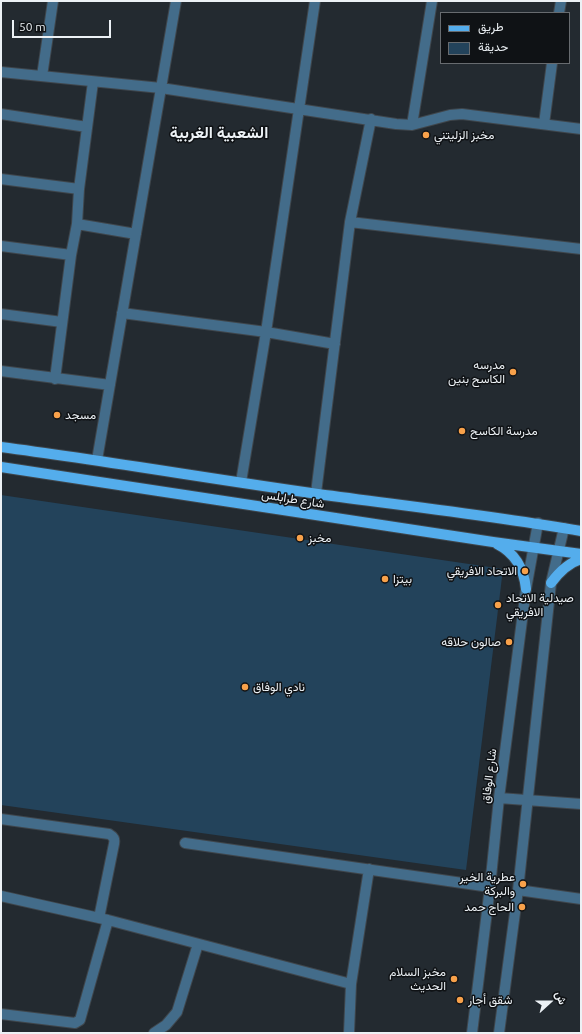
<!DOCTYPE html>
<html>
<head>
<meta charset="utf-8">
<style>
  body { margin:0 }
  #map { position:relative; width:582px; height:1034px; overflow:hidden; background:#232a30; font-family:Ubuntu,Vazirmatn,sans-serif }
  canvas { display:block }
  .frame { position:absolute; inset:0; border:2px solid #ecf1f5; pointer-events:none }
  .legend { position:absolute; left:440px; top:12px; width:130px; height:52px; box-sizing:border-box; background:#0f1215; border:1px solid #676b6f; margin:0; padding:5px 7px; list-style:none; font-size:12px; color:#ecf1f5 }
  .legend li { display:flex; align-items:center; gap:8px; height:20px }
  .legend b { width:20px; border:1px solid #676b6f }
  .north { position:absolute; left:530px; top:982px; width:40px; height:40px; -webkit-text-stroke:3px #0f1215; paint-order:stroke; rotate:69deg; font-size:11px; font-weight:700; line-height:16px; text-align:center; color:#ecf1f5 }
  .north::after { content:''; display:block; margin:auto; width:14px; height:18px; background:#ecf1f5; clip-path:polygon(50% 0,100% 100%,50% 72%,0 100%) }
  .scale { position:absolute; left:12px; top:20px; width:99px; height:18px; box-sizing:border-box; border:2px solid #ecf1f5; border-top:0; padding-left:5px; font-size:12px; line-height:14px; white-space:nowrap; color:#ecf1f5; -webkit-text-stroke:3px #0f1215; paint-order:stroke }
</style>
</head>
<body>
<div id="map">
<canvas width="582" height="1034"></canvas>
<div class="frame"></div>
<ul class="legend">
<li><b style="height:5px;background:#54adec"></b>طريق</li>
<li><b style="height:11px;background:#23435b"></b>حديقة</li>
</ul>
<div class="north">ش</div>
<div class="scale">50 m</div>
</div>
<script>
const context = document.querySelector('canvas').getContext('2d');
context.lineJoin = 'round';
function fill(path, color) { context.fillStyle = color; context.fill(path, 'evenodd'); }
function strokePath(path, color, width, dash) { context.strokeStyle = color; context.lineWidth = width; context.lineCap = dash ? 'butt' : 'round'; context.setLineDash(dash || []); context.stroke(path); }
function drawText(font, color, halo, rows, align = 'center') {
  context.font = font + ' Ubuntu,Vazirmatn,sans-serif'; context.lineWidth = 3; context.setLineDash([]); context.textBaseline = 'middle'; context.strokeStyle = halo; context.fillStyle = color; for (const [text, x, y, turn = 0] of rows) {
    context.save(); context.translate(x, y); context.rotate((+turn || 0) * Math.PI / 180); context.textAlign = isNaN(turn) ? turn : align; if (halo) context.strokeText(text, 0, 0); context.fillText(text, 0, 0); context.restore();
  }
}
fill(new Path2D(`
  M1 495 503 569 466 870 1 805Z`), '#23435b');
const minor = new Path2D(`
  M559 13 561 1
  M1 72 161 88 396 124 412 125 450 115 462 114 581 129
  M42 76 53 1
  M1 114 87 127
  M544 124 552 63
  M412 125 432 1
  M1 179 79 189
  M350 222 581 249
  M77 224 136 234
  M1 246 71 255
  M122 313 266 332 335 344
  M1 314 62 322
  M1 371 110 385
  M55 379 71 255 77 224 79 189 93 82
  M97 460 176 1
  M241 482 266 332 315 1
  M316 493 350 222 371 119
  M499 798 581 804
  M1 819 109 834C114 837 115 839 114 844L99 918
  M185 843 490 887
  M518 890 581 899
  M1 896 108 920 351 984
  M1 1014 75 1023 80 1020 108 920
  M154 1033 166 1025 177 1012 198 944
  M349 1033 351 984 369 869
  M472 1033 490 887 499 798 526 589 538 523
  M499 1033 518 890 551 583 564 528`);
const major = new Path2D(`
  M1 447C107 461 212 479 318 494 406 506 494 516 581 531
  M1 467 493 542 581 554
  M497 544C515 553 524 569 526 589
  M551 583C559 572 568 563 581 559`);
strokePath(minor, '#3f464c', 12);
strokePath(major, '#3f464c', 12);
strokePath(minor, '#436c8a', 10);
strokePath(major, '#54adec', 10);
for (const [x, y, r, color] of [
  [426,135,4,"#f8a14a"],
  [513,372,4,"#f8a14a"],
  [57,415,4,"#f8a14a"],
  [462,431,4,"#f8a14a"],
  [300,538,4,"#f8a14a"],
  [525,571,4,"#f8a14a"],
  [385,579,4,"#f8a14a"],
  [498,605,4,"#f8a14a"],
  [509,642,4,"#f8a14a"],
  [245,687,4,"#f8a14a"],
  [523,884,4,"#f8a14a"],
  [522,907,4,"#f8a14a"],
  [454,979,4,"#f8a14a"],
  [460,1000,4,"#f8a14a"]
]) { const dot = new Path2D(); dot.arc(x, y, r, 0, 2 * Math.PI); context.fillStyle = color; context.fill(dot); strokePath(dot, '#0f1215', 1.5); }
drawText('12px', '#ecf1f5', '#0f1215', [
  ["مخبز الزليتني",434,135],
  ["مدرسه",505,365,"right"],
  ["الكاسح بنين",505,379,"right"],
  ["مسجد",65,415],
  ["مدرسة الكاسح",470,431],
  ["مخبز",308,538],
  ["الاتحاد الافريقي",517,571,"right"],
  ["بيتزا",393,579],
  ["صيدلية الاتحاد",506,598],
  ["الافريقي",506,612],
  ["صالون حلاقه",501,642,"right"],
  ["نادي الوفاق",253,687],
  ["عطرية الخير",515,877,"right"],
  ["والبركة",515,891,"right"],
  ["الحاج حمد",514,907,"right"],
  ["مخبز السلام",446,972,"right"],
  ["الحديث",446,986,"right"],
  ["شقق أجار",468,1000]
], 'left');
drawText('12px', '#ecf1f5', '#0f1215', [
  ["شارع طرابلس",293,499,9],
  ["شارع الوفاق",489,776,-83]
]);
drawText('bold 16px', '#ecf1f5', '#0f1215', [
  ["الشعبية الغربية",219,133]
]);
</script>
</body>
</html>
